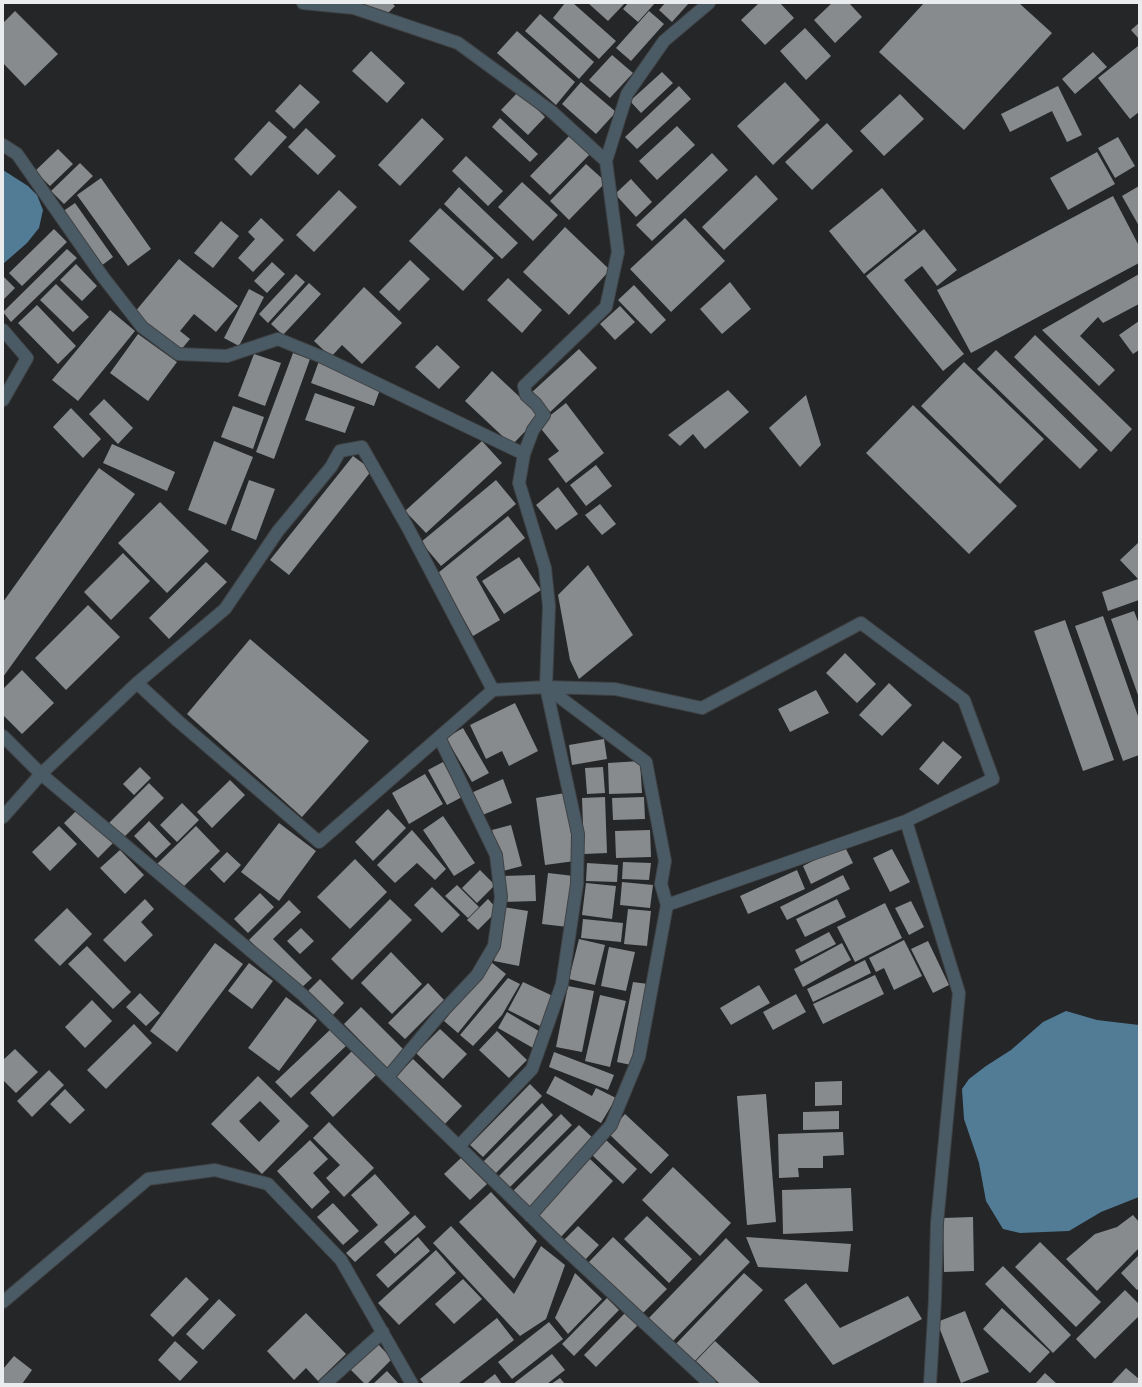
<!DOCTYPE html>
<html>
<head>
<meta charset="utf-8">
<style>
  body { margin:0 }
  #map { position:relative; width:1142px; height:1387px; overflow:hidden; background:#242628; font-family:"Titillium Web",sans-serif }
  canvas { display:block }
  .frame { position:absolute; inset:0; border:4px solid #eaeced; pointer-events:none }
</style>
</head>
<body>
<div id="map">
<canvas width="1142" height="1387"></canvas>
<div class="frame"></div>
</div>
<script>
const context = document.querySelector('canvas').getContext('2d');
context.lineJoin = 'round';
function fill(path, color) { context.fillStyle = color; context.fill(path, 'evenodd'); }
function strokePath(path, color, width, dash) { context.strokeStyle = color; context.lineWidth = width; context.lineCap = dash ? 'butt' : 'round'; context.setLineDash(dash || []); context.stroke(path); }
fill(new Path2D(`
  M3 170 28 186 37 195 43 210 39 228 27 243 3 264Z
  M1066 1011 1097 1020 1139 1025V1197L1101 1212 1069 1231 1020 1233 1003 1229 986 1201 979 1163 964 1119 962 1089 969 1079 986 1066 1011 1050 1043 1022Z`), '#527c96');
fill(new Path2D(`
  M366 3H392L395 6 380 21 364 5Z
  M565 3H573L616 41 599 59 553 18Z
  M588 3H625L608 21Z
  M628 3H655L638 22 623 9Z
  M665 3H689L672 22 659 10Z
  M759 3H780L794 18 765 45 741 20Z
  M832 3H849L862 17 835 43 814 20Z
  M924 3H1019L1052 33 964 130 879 52Z
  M15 11 58 54 25 86 3 63V23Z
  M649 11 664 24 631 61 616 48Z
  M540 14 594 62 579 79 525 31Z
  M1139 23V39L1131 30Z
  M805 28 831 56 806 80 780 51Z
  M517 31 575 82 556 105 497 53Z
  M1138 46 1139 112 1130 119 1098 78Z
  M371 51 405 83 387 103 352 71Z
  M1093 52 1107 67 1075 94 1062 79Z
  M612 55 633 73 610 98 589 80Z
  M662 72 673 83 641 113 630 101Z
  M581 82 616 112 596 134 562 104Z
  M785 82 820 120 773 165 737 126Z
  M300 84 320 102 294 129 275 111Z
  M679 86 691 99 637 149 625 137Z
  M1058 86 1082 135 1067 142 1052 111 1010 132 1001 114Z
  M519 91 545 117 528 135 501 110Z
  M900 94 924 119 884 156 860 131Z
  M422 118 444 139 400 186 378 165Z
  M500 118 538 154 530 162 492 127Z
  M269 121 287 137 251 176 234 159Z
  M827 123 853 151 812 190 785 162Z
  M677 126 695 145 657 180 639 161Z
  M306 128 336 156 318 175 288 147Z
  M570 135 590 154 550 195 530 176Z
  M1118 137 1135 166 1115 178 1098 148Z
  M58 149 73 164 50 186 35 171Z
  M1097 152 1115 184 1068 210 1050 178Z
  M712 153 728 170 652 241 636 225Z
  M466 156 503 191 488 206 452 171Z
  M80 163 93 176 64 204 51 191Z
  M586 164 606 182 569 220 550 201Z
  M756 175 778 199 724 250 702 227Z
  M101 178 151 249 128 266 77 195Z
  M631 179 652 202 636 217 615 194Z
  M522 182 558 215 533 241 498 207Z
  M1139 186V226L1122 196Z
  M459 187 518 243 502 259 444 204Z
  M882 188 917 231 864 274 829 231Z
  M339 190 357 207 314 252 296 235Z
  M1113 196 1139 246V263L971 353 937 290Z
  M75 203 113 257 101 266 62 212Z
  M440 208 494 258 463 291 409 241Z
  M261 218 284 240 253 272 238 258 255 239 248 232Z
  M685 218 725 261 671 312 630 269Z
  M221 221 239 236 213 268 194 253Z
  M565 227 610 270 569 315 523 272Z
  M54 229 67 242 22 286 9 273Z
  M924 229 957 270 937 286 922 266 904 280 964 354 943 371 866 276Z
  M67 249 77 258 11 322 3 312Z
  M179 259 238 306 216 332 194 314 180 331 190 339 180 351 134 313Z
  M410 260 430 279 399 311 379 292Z
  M272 262 285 274 267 293 254 281Z
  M76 264 97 286 82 301 60 280Z
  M296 274 305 282 268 323 259 314Z
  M1139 274V304L1103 323 1098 317 1080 336 1115 370 1099 386 1042 330Z
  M3 276 15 288 3 300Z
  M508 278 542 310 522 333 487 300Z
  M730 282 751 309 722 334 700 309Z
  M309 283 321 294 283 335 271 324Z
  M56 284 89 317 73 332 40 300Z
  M634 285 666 320 651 334 618 300Z
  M364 287 402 323 362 364 342 345 331 357 314 341Z
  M249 289 264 297 239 346 224 338Z
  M37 305 76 346 58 364 18 323Z
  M620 306 635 322 615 340 600 324Z
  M110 310 135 331 78 401 52 380Z
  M1139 321V350L1133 354 1119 335Z
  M138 334 177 362 148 401 110 373Z
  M1035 335 1132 429 1111 452 1014 357Z
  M437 345 460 367 439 389 415 367Z
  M579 349 597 368 549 413 531 393Z
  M996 350 1098 450 1080 469 977 369Z
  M293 353 310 359 274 459 256 452Z
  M254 354 281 363 265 406 238 396Z
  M319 361 382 384 374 406 311 383Z
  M964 362 1044 439 1000 484 921 406Z
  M492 371 540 416 512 445 465 401Z
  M728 390 749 412 705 449 693 434 680 446 668 435Z
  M315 393 355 407 345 433 305 420Z
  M806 395 821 445 800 467 769 428Z
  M104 399 133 428 118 444 89 414Z
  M566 403 604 453 566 483 548 459 559 451 538 425Z
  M913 405 1017 506 969 554 866 453Z
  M233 406 264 417 253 449 221 437Z
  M71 408 101 439 83 458 53 427Z
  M214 441 253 457 226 525 188 510Z
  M482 441 502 463 426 533 405 511Z
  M112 444 175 472 167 491 103 463Z
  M353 456 372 470 289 575 270 560Z
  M596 465 612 486 586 506 570 485Z
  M99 468 135 494 3 677V602Z
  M249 480 275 489 256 540 231 530Z
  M496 480 516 504 441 566 421 542Z
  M558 487 578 514 556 530 536 505Z
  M160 502 209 551 167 593 118 543Z
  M600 504 616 524 602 535 585 515Z
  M508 516 525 538 476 577 500 620 473 636 438 573Z
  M1139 542V580L1120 560Z
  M123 553 150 581 111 620 84 592Z
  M519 557 541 590 504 614 482 581Z
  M206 562 227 582 169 639 149 618Z
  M588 565 633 635 579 679 570 660 558 595Z
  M1138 579 1139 583V600L1108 611 1102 592Z
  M88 605 120 637 66 690 35 658Z
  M1134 611 1139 624V698L1111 619Z
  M1103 616 1139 719V755L1123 761 1075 626Z
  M1065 620 1114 760 1083 771 1034 631Z
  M250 639 369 741 302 817 187 714Z
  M845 653 876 684 857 703 826 673Z
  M22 670 54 703 22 734 3 715V689Z
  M889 683 912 705 882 736 859 715Z
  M816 690 829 713 790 732 778 709Z
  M515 703 538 751 509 766 502 751 486 759 470 725Z
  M463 728 489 773 472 782 446 738Z
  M604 739 607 759 572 765 569 745Z
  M943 741 962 757 938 785 919 769Z
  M640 761 642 793 609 794 608 763Z
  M443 762 462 797 447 805 428 770Z
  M140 767 151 778 134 795 123 784Z
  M603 767 605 793 587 794 585 768Z
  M425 774 443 804 409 824 392 793Z
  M503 779 512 803 480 816 471 793Z
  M230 780 245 795 212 828 197 812Z
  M149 783 164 798 123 838 108 824Z
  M565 793 575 861 545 865 536 798Z
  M605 797 607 853 584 854 582 798Z
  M644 797 645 819 613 820 612 798Z
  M182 803 199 820 177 842 160 825Z
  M79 808 113 843 98 858 64 823Z
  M388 809 406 828 373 861 355 842Z
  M443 816 475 863 454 876 423 830Z
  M149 821 171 844 156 858 134 836Z
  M279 823 316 851 279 901 241 872Z
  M511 825 522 866 503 871 492 830Z
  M59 826 77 844 50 871 32 852Z
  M196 826 220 851 181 889 157 864Z
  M412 830 446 869 435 880 417 863 395 883 377 865Z
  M650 830 651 857 616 858 615 831Z
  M844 845 853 863 811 884 803 866Z
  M892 849 910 882 890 892 873 858Z
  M120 850 144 875 125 894 100 868Z
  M227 852 241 865 224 883 210 869Z
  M355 859 387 892 350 929 317 897Z
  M623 862 651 863 649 880 622 879Z
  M587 863 618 865 617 882 586 881Z
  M480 870 495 885 477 903 462 888Z
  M797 870 805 889 748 914 740 896Z
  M548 873 574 876 568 927 542 924Z
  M535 875 536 901 503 902 502 876Z
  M843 875 850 889 787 920 780 907Z
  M622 882 653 885 650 908 620 905Z
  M586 883 616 886 612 919 582 915Z
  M457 885 479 907 468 918 445 896Z
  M432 887 460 915 442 933 414 905Z
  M260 893 274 907 248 933 234 919Z
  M145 899 154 909 141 922 153 935 125 962 103 940Z
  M390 899 412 920 352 980 331 959Z
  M488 899 498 910 478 930 467 920Z
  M837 899 846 917 805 937 796 919Z
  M289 900 301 912 273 939 312 978 299 990 249 940Z
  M911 901 924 927 909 935 895 908Z
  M885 903 902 938 855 962 837 927Z
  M503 907 528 911 519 966 494 961Z
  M67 908 92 934 60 966 34 940Z
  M628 909 651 911 647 946 624 944Z
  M583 919 623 923 621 942 581 938Z
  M301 928 314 941 300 954 287 941Z
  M829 932 836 944 801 962 795 950Z
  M579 939 605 945 595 985 569 979Z
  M904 940 922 976 894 990 884 968 876 972 869 958Z
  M928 941 949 985 933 993 911 949Z
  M215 943 243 964 177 1052 150 1031Z
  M842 943 851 960 803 987 794 969Z
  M87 946 131 992 113 1009 68 964Z
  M609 947 635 952 626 991 601 986Z
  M391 952 422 984 392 1014 361 983Z
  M865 960 871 973 813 1002 807 989Z
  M491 962 506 974 458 1033 444 1021Z
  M249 963 273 981 252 1009 228 991Z
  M875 975 884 994 823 1024 813 1004Z
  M508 978 520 984 502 1015 473 1046 460 1035Z
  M320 979 344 1003 331 1017 307 992Z
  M523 982 555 997 540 1026 508 1010Z
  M633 982 648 984 631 1065 617 1062Z
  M428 983 444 1000 405 1039 388 1023Z
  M759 985 770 1003 731 1025 720 1008Z
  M568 986 594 991 582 1052 556 1047Z
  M140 993 160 1013 146 1026 126 1007Z
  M796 994 806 1012 773 1030 763 1012Z
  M600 995 626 1001 610 1067 585 1061Z
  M286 997 317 1020 279 1071 248 1048Z
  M92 1000 112 1021 85 1048 65 1027Z
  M361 1007 405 1051 388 1069 344 1024Z
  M507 1012 542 1033 533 1048 498 1028Z
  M134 1024 152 1043 106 1089 87 1070Z
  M332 1028 347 1045 291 1098 275 1082Z
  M440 1029 467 1054 443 1079 416 1053Z
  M497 1031 527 1060 509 1078 479 1050Z
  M15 1049 38 1072 16 1093 3 1080V1060Z
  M353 1050 377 1074 333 1117 310 1093Z
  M554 1052 614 1075 608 1090 549 1067Z
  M413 1059 462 1106 443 1126 394 1079Z
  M49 1070 64 1085 32 1117 17 1101Z
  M258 1076 309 1126 262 1174 211 1124ZM260 1101 280 1121 259 1142 239 1121Z
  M555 1076 592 1096 596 1088 616 1098 601 1123 546 1093Z
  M842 1081V1105L815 1106V1082Z
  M530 1084 542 1096 483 1157 470 1145Z
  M65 1089 85 1110 70 1124 50 1104Z
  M766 1094 776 1222 747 1225 737 1096Z
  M542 1103 553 1115 495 1174 483 1162Z
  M839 1111V1129L803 1130V1112Z
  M561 1114 572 1125 509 1188 498 1177Z
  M625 1114 669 1155 651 1174 608 1133Z
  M329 1122 374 1168 344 1197 326 1178 340 1165 313 1138Z
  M579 1125 595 1140 528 1208 512 1192Z
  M843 1132 844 1155 823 1156V1168H798L799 1177 779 1178 778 1134Z
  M310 1140 328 1159 313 1173 330 1192 312 1209 277 1171Z
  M606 1140 637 1169 623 1184 592 1155Z
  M461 1158 487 1184 470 1200 444 1174Z
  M589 1158 613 1181 559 1239 535 1215Z
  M673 1167 731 1223 700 1256 642 1200Z
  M375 1174 410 1213 355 1262 346 1253 378 1225 351 1195Z
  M851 1188 853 1231 783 1234 782 1190Z
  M491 1192 537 1241 514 1279 459 1222Z
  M333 1203 359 1231 343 1245 317 1217Z
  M415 1215 426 1227 395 1254 384 1242Z
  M1133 1215 1139 1222V1248L1097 1291 1066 1259 1095 1234 1117 1227Z
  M647 1216 692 1259 669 1283 624 1239Z
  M973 1217 974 1271 944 1272 943 1218Z
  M451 1226 514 1294 541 1246 565 1265 546 1319 520 1336 433 1243Z
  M578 1226 599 1245 584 1261 563 1241Z
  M418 1237 430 1251 388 1288 376 1275Z
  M613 1237 667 1289 642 1314 588 1263Z
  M746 1237 851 1244 848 1272 758 1267Z
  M726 1238 750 1262 671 1343 647 1320Z
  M1040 1242 1101 1302 1076 1327 1015 1267Z
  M436 1250 456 1273 399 1325 378 1303Z
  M1139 1255V1288L1137 1290 1121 1273Z
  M1003 1266 1071 1335 1053 1353 985 1284Z
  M575 1273 602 1299 568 1334 555 1318Z
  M744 1273 763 1290 692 1364 673 1347Z
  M186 1277 209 1299 173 1337 150 1315Z
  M463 1279 482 1299 454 1324 435 1304Z
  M806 1283 840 1328 908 1296 922 1319 833 1365 784 1300Z
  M1125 1290 1139 1304V1316L1095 1359 1076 1339Z
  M607 1298 619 1310 574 1356 562 1344Z
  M219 1299 236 1315 203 1350 186 1334Z
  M1002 1308 1050 1352 1030 1373 983 1329Z
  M965 1311 989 1372 961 1383 937 1322Z
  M306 1313 346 1354 318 1381 306 1368 294 1380 267 1351Z
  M625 1313 638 1325 596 1367 584 1355Z
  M497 1318 514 1340 458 1384H424L420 1379Z
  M549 1322 563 1339 512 1379 498 1362Z
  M175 1341 198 1362 180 1381 158 1360Z
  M715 1341 761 1384H720L696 1361Z
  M377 1343 392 1359 367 1384H365L350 1369Z
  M552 1354 565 1370 547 1384H513Z
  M14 1356 32 1370 22 1384H3V1369Z
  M1126 1368 1139 1379V1384H1111Z
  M387 1371 399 1384H373Z
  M1045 1373 1057 1384H1035Z
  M495 1374 502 1384H482Z
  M560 1378 565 1384H551Z`), '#888b8d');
const minor = new Path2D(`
  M303 3 354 8 458 43 551 111 606 161
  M709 3 664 41 627 94 606 161 618 252 606 307 524 386 526 395 536 404 544 415 533 430 524 454 519 483 545 568 549 606 546 687 646 762 665 861 661 884 667 905 906 821
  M3 145 17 154 103 277 142 327 178 354 227 356 278 339 322 357 524 454
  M3 330 27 358 3 400
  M137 683 178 721 319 842 493 690
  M3 736 41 774 303 995 553 1238 710 1384
  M3 817 41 774 137 683 225 609 278 531 331 467 340 451 362 447 408 528 493 690 546 687 615 689 702 708 861 623 964 700 993 779 906 821 959 993 937 1223 935 1299 930 1384
  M388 1077 443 1011 477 975 494 946 501 897 496 855 439 737
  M459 1146 532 1069 562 984 577 884 578 834 546 687
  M530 1216 611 1125 639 1057 667 905
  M3 1302 148 1179 215 1170 268 1184 341 1260 412 1384
  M325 1384 383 1332`);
strokePath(minor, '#404244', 14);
strokePath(minor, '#4a5b66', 12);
</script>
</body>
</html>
